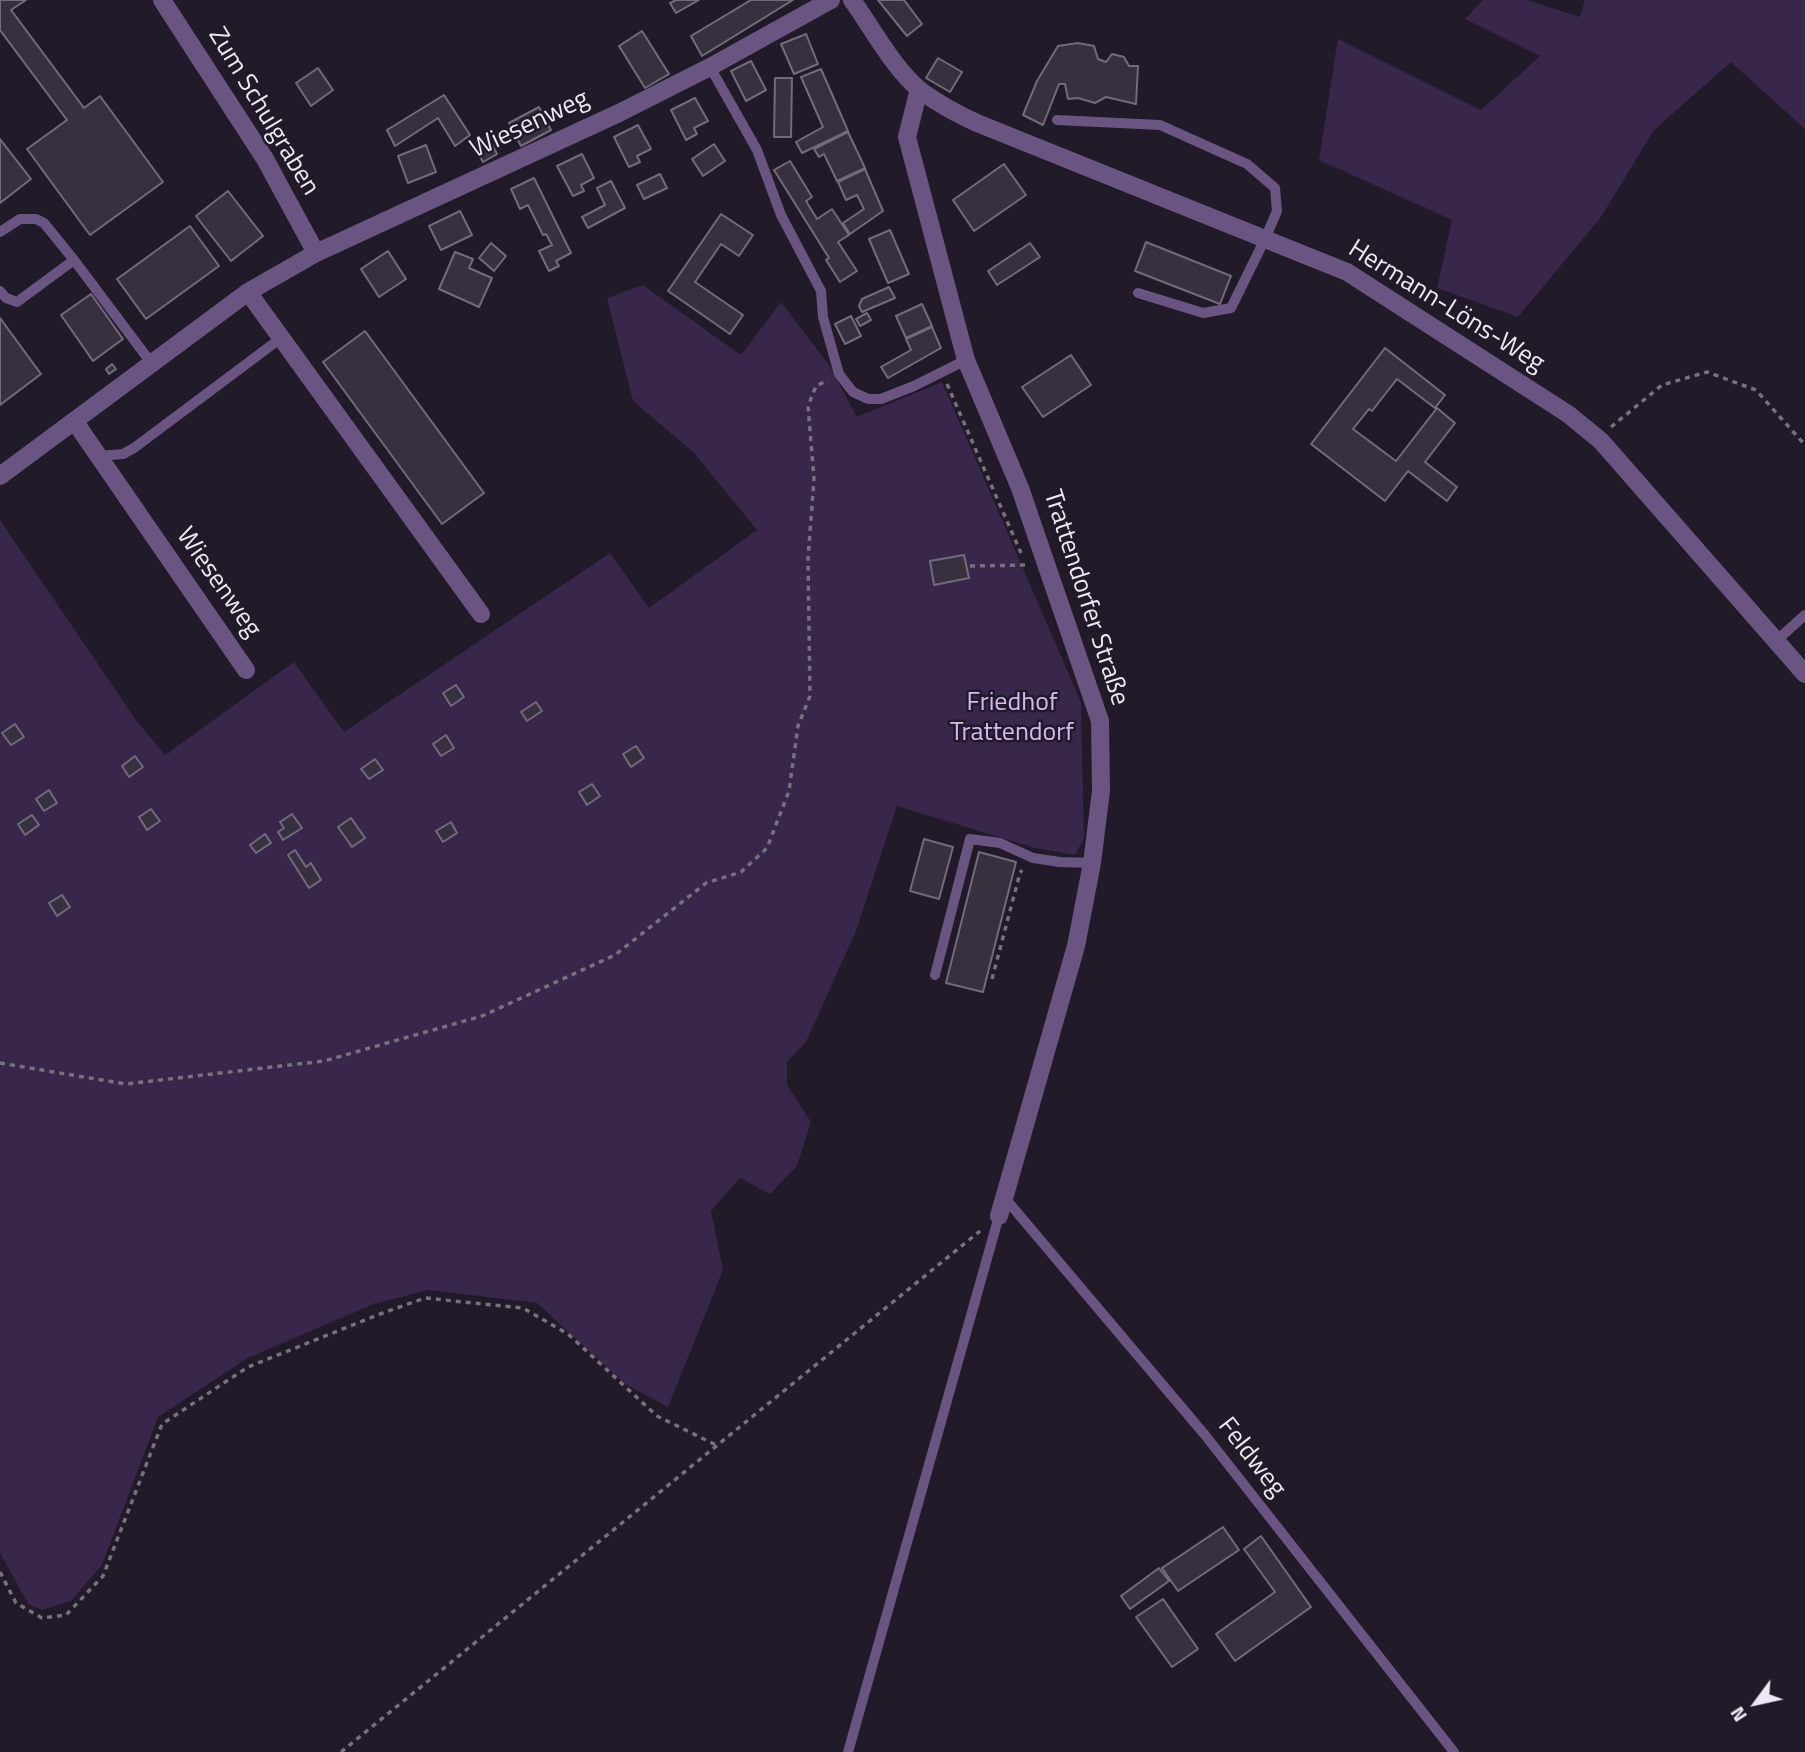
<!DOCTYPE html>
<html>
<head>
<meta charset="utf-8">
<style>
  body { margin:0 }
  #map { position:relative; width:1805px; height:1752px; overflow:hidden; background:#211a28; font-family:"Titillium Web",sans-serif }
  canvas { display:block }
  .north { position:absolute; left:1721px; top:1668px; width:70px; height:70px; -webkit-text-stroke:5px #211a28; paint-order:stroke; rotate:237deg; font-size:19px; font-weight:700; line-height:28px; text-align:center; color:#ede9f2 }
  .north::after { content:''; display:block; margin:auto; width:24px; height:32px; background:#ede9f2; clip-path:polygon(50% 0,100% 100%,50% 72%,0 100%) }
</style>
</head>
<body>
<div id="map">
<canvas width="1805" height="1752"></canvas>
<div class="north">N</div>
</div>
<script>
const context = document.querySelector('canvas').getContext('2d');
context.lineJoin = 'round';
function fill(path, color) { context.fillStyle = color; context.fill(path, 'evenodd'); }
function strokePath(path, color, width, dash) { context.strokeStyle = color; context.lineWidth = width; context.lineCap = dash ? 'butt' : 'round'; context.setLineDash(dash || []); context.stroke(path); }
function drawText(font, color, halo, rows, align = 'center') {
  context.font = font + ' "Titillium Web",sans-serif'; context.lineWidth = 5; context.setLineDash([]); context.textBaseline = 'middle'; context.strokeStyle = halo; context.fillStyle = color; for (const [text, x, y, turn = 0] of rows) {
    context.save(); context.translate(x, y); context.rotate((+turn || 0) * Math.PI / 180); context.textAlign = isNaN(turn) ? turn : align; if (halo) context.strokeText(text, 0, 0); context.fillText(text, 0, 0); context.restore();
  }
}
fill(new Path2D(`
  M1483 0H1527L1580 17 1585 0H1805V129L1731 62 1654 130 1601 217 1518 317 1437 288 1452 220 1319 160 1338 39 1481 110 1540 56 1465 19Z
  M643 285 741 355 781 302 829 365 857 417 942 382 1081 702 1084 839 1075 855 1035 848 897 806 856 931 806 1042 787 1062V1085L811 1122 797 1166 770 1194 740 1178 711 1211 723 1270 668 1407 625 1384 537 1303 428 1290 374 1304 248 1358 158 1417 102 1565 71 1601 42 1610 28 1604 0 1553V520L136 720 165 755 294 662 344 732 610 553 649 608 757 530 694 453 633 401 607 298Z`), '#38264b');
const building = new Path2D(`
  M0 0H26L11 10 84 108 100 96 163 182 90 235 27 149 67 120 0 30Z
  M676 0H699L676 13 670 3Z
  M751 0H793L702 56 691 36Z
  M878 0H904L922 24 907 36Z
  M642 31 669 74 645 88 619 46Z
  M806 34 818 64 794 74 781 44Z
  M1078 43 1094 46 1098 59 1106 62 1112 54 1124 57 1129 66H1138L1136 104 1106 97 1095 103 1078 98 1068 99 1065 84H1059L1043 125 1023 115 1037 81 1058 46Z
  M938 58 962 72 950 92 926 78Z
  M751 61 766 90 746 101 731 71Z
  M318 68 333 90 311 106 296 83Z
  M821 69 848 131 802 153 796 142 823 127 801 77Z
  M775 78H792L791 137H774Z
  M444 95 470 135 455 146 438 118 395 146 387 130Z
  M695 98 708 121 694 128 697 134 686 140 671 110Z
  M539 107 551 130 521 146 509 123Z
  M638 125 651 149 637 156 640 162 629 167 614 137Z
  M848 132 865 168 837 181 824 154 819 157 814 149Z
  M488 137 497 154 483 162 473 145Z
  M0 139 31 179 0 203Z
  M714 144 725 161 703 176 692 159Z
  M426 145 436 172 408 183 398 156Z
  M582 154 594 178 581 185 584 191 573 196 557 166Z
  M790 161 812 197 806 201 817 219 832 209 849 235 838 242 857 271 840 282 826 260 829 258 774 170Z
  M1004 164 1026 195 974 231 953 200Z
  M865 169 883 211 850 234 843 223 864 209 857 195 846 200 838 182Z
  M660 174 667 188 644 199 637 185Z
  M534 178 571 253 556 261 559 266 549 271 539 251 552 245 546 234 543 235 528 205 520 209 511 189Z
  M611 181 625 208 588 228 582 217 605 205 597 188Z
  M228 191 263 236 231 261 196 216Z
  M460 211 472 235 441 250 429 226Z
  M721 214 753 235 739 256 721 244 695 282 743 315 730 334 668 291Z
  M190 226 219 266 146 319 117 279Z
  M890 230 909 274 888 283 869 239Z
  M1146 242 1231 276 1220 304 1135 271Z
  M491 243 506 256 494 271 479 258Z
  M1030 243 1040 257 997 285 988 271Z
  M388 251 406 279 379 297 361 269Z
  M455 252 473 259 469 268 492 278 479 307 439 289Z
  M889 287 895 298 862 312 859 306 862 299Z
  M91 294 123 339 93 361 61 315Z
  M922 304 932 326 906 338 896 316Z
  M867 313 871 320 860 326 856 319Z
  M851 316 861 336 845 344 835 324Z
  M0 318 41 374 0 405Z
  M932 327 941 348 888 378 881 367 911 350 906 339Z
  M365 331 484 493 442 524 323 362Z
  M1385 348 1445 395 1435 408 1397 379 1372 411 1369 409 1353 429 1396 461 1437 408 1455 423 1425 462 1457 487 1447 501 1408 471 1385 501 1311 444Z
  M1071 355 1091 385 1043 417 1022 387Z
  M112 364 116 369 109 374 106 369Z
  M964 555 969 578 934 585 930 561Z
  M456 685 464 697 451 706 443 693Z
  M536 702 542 711 527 721 521 712Z
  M15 724 24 737 11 745 2 733Z
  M446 735 454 748 441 756 433 744Z
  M636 746 644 758 631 767 623 754Z
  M135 756 143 767 129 777 122 766Z
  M375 759 383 770 369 779 361 769Z
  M592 784 600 796 587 805 579 792Z
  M49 790 57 803 44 811 36 799Z
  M151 809 160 821 147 830 139 817Z
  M292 814 302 828 283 840 278 832 284 828 280 822Z
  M32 815 39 825 25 835 18 824Z
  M351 818 365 838 352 847 338 827Z
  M451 822 457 833 443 842 436 831Z
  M265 834 271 843 256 853 250 845Z
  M924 839 953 847 939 899 910 891Z
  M295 850 306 867 311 863 321 880 309 888 288 855Z
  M979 852 1016 862 983 992 946 983Z
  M62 895 70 907 57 916 49 903Z
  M1223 1527 1239 1550 1178 1591 1162 1568Z
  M1261 1536 1311 1607 1235 1661 1216 1634 1275 1592 1244 1549Z
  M1159 1568 1169 1581 1130 1609 1121 1596Z
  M1163 1599 1198 1649 1172 1667 1136 1617Z`);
fill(building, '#37303f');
strokePath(building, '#736b7c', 2);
strokePath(new Path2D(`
  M947 384 1021 553
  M1611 427 1662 385 1707 372 1756 390 1805 445
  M970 566 1027 565
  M992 979 1020 873 1022 870
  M0 1063 126 1084 324 1061 482 1016 615 955 706 883 741 872 767 848 789 791 798 726 810 696 808 559 814 479 808 406 816 386 828 380
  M0 1572 16 1603 42 1618 66 1615 103 1576 162 1424 248 1367 380 1314 425 1298 523 1308 568 1334 657 1416 716 1445
  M341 1752 980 1231`), '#77717d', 3.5, [5, 5]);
strokePath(new Path2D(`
  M710 67 757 150 781 215 821 291 823 317 839 374 853 392 868 399H881L914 386 966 360
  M1057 120 1160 125 1247 164 1275 188 1277 211 1265 239 1231 308 1203 313 1138 293
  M0 232 20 219H36L44 223 74 260 152 364
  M0 291 6 298 17 302 74 260
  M99 456 123 454 134 448 281 338
  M1776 641 1805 615
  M935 975 970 839 1000 843 1033 858 1060 862 1092 863
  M1004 1197 1205 1435 1454 1752
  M848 1752 999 1216`), '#6a5582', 10);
strokePath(new Path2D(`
  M162 0 265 159 316 253
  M852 0C873 29 893 68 921 91 939 104 957 114 977 123L1347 272 1568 414 1601 441 1805 674
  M919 89 907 137 966 360 1020 488 1100 721 1101 791 1092 863 1076 946 999 1216
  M248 292 481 614
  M75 422 246 670
  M0 476 248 292 316 253 619 113 710 67 831 0`), '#6a5582', 18);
drawText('26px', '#ede9f2', '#211a28', [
  ["Zum Schulgraben",263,112,59],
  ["Wiesenweg",530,125,-25],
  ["Hermann-Löns-Weg",1446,307,32],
  ["Wiesenweg",218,583,55],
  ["Trattendorfer Straße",1085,598,72],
  ["Feldweg",1251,1458,52]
]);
drawText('26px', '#d3baf2', '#211a28', [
  ["Friedhof",1012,704],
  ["Trattendorf",1012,734]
]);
</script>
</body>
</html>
